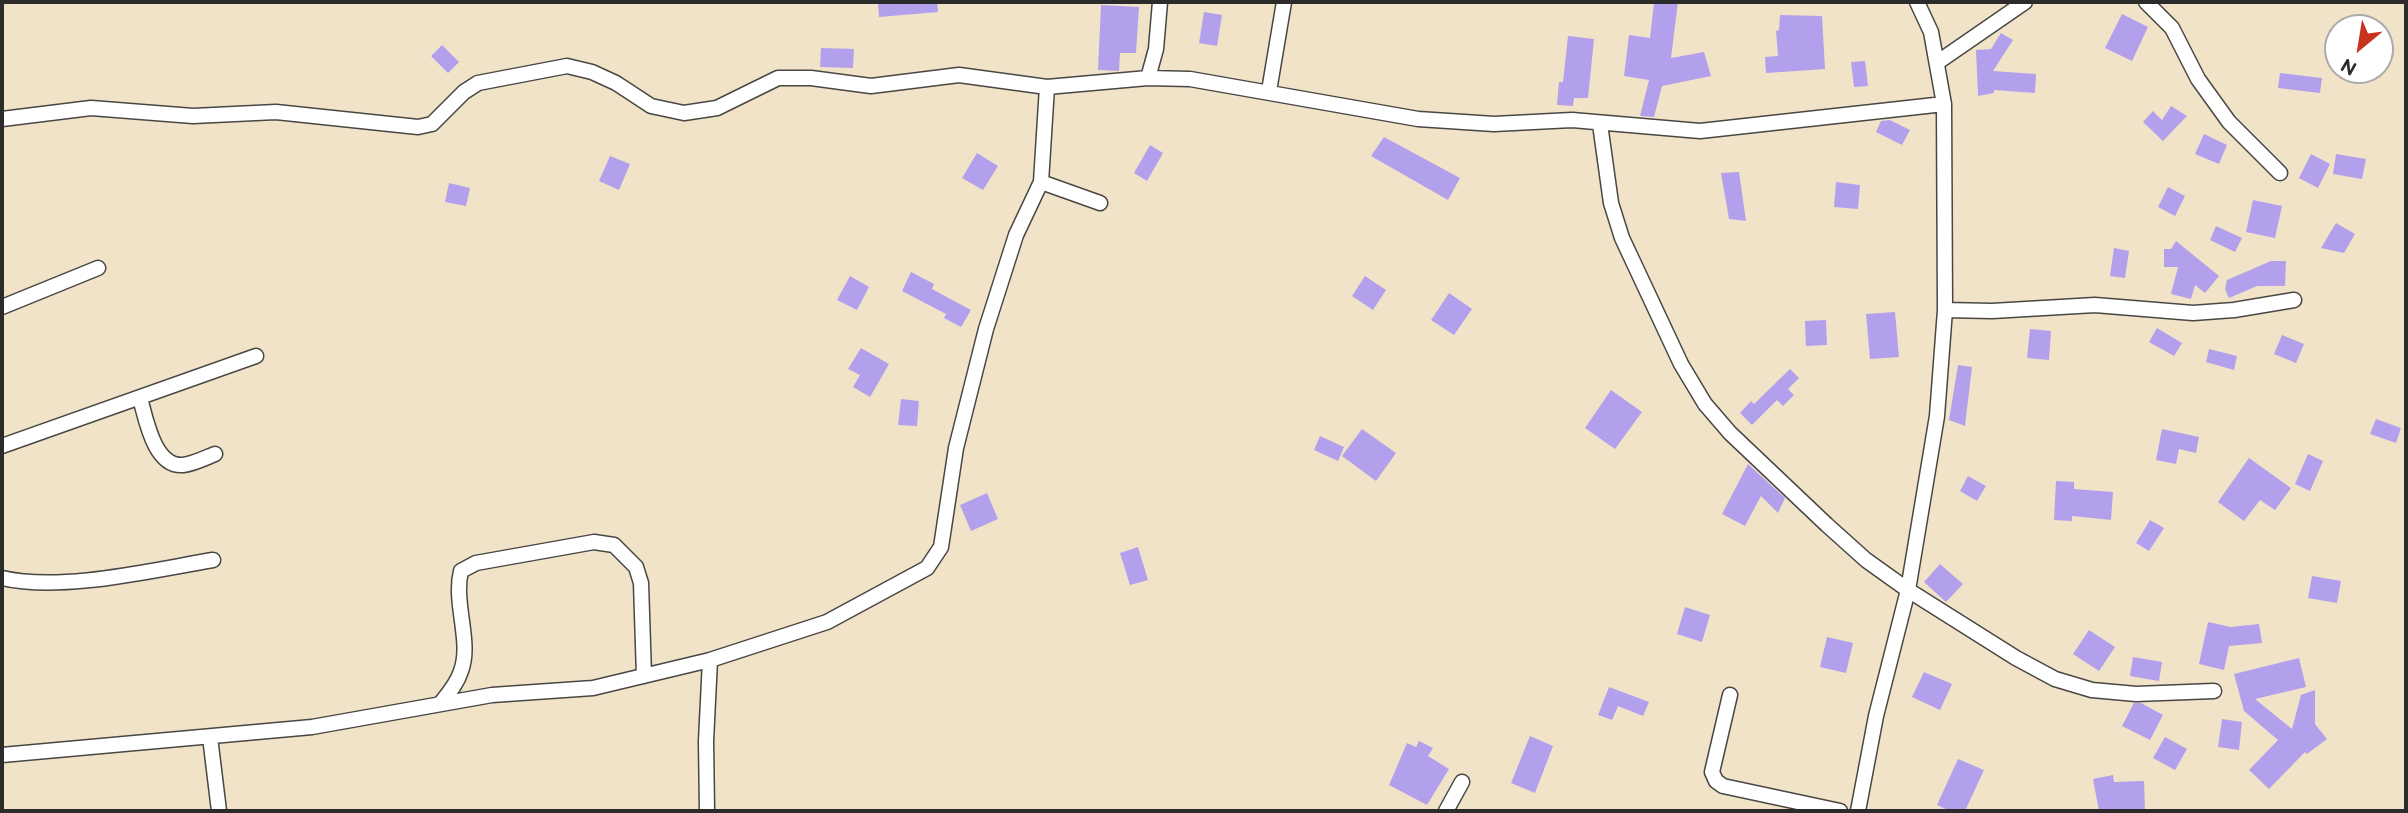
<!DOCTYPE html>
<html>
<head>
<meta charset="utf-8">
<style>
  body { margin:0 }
  #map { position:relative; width:2408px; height:813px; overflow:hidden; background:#f1e3c8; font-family:"Balsamiq Sans",sans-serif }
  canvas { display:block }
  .frame { position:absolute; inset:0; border:4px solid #2b2b2b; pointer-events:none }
  .north { position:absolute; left:2324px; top:14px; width:70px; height:70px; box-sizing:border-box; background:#fff; border:2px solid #aaa; border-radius:50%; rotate:210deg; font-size:19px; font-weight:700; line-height:28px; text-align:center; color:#2b2b2b }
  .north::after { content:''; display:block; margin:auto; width:24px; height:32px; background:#c8321e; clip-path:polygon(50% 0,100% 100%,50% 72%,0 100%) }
</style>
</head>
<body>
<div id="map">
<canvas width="2408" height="813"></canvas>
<div class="frame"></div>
<div class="north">N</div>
</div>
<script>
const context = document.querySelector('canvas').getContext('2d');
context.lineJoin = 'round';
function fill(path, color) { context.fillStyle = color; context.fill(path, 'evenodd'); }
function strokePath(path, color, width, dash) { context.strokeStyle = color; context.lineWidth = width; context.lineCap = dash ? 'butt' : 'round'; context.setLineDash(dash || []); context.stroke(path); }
fill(new Path2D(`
  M878 2H937L938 12 879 17Z
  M1654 2H1678L1671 58 1704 52 1711 76 1662 86 1654 117 1640 116 1649 80 1624 76 1629 35 1650 38Z
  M1101 5 1139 7 1136 53H1120L1119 71 1098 70Z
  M1204 12 1222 15 1217 46 1199 43Z
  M2122 14 2148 27 2132 61 2105 48Z
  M1780 15 1822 16 1825 69 1766 73 1765 57 1778 56 1776 31 1779 30Z
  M2001 33 2013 40 1993 71 2036 74 2035 93 1994 90V93L1978 96 1976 50 1991 49Z
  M1568 36 1594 39 1588 98H1574L1573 106 1557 105 1559 82H1563Z
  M442 45 459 62 448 73 431 56Z
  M821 48 854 49 853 68 820 67Z
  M1865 61 1868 86 1854 87 1851 62Z
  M2280 73 2322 78 2320 93 2278 88Z
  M2171 106 2187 116 2163 141 2143 122 2153 111 2162 120Z
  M1890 120 1910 130 1902 145 1876 132 1881 121Z
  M2204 134 2227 145 2219 164 2195 154Z
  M1384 137 1460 178 1448 200 1371 156Z
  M1150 145 1163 153 1147 181 1134 173Z
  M977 153 998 166 983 190 962 178Z
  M2311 154 2330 164 2318 188 2299 178Z
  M2336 154 2366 159 2362 179 2333 174Z
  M610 156 630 164 619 190 599 181Z
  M1739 172 1746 221 1729 219 1721 173Z
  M1836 182 1860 185 1858 209 1834 207Z
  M449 183 470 188 466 206 445 202Z
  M2168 187 2185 196 2175 216 2158 207Z
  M2253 200 2282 206 2275 238 2246 232Z
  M2336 223 2355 234 2344 253 2321 248Z
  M2216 226 2242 238 2235 252 2210 240Z
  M2176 241 2219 276 2205 293 2195 285 2191 299 2171 294 2178 267H2164V249H2171Z
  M2114 248 2129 251 2125 278 2110 276Z
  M2271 261H2286L2285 286H2257L2229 298 2225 289 2227 280Z
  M911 272 934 284 932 289 971 310 961 327 944 318 946 314 902 291Z
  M850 276 869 287 857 310 837 300Z
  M1365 276 1386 290 1373 310 1352 296Z
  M1449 293 1472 309 1454 335 1431 320Z
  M1895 312 1899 357 1870 359 1866 314Z
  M1826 320 1827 345 1806 346 1805 321Z
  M2157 328 2182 343 2174 356 2149 342Z
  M2030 329 2051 331 2049 360 2027 358Z
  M2282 335 2304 344 2296 363 2274 354Z
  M861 348 889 364 870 397 853 387 860 375 848 369Z
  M2209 349 2237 356 2234 370 2206 362Z
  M1958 365 1972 367 1965 426 1949 420Z
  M1790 369 1799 378 1788 389 1794 395 1783 406 1777 400 1752 425 1740 413 1751 401 1754 404Z
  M1611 390 1642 412 1615 449 1585 428Z
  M901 399 919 401 917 426 898 425Z
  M2376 419 2401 428 2396 443 2370 434Z
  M1362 429 1396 453 1376 481 1342 456Z
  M2162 429 2199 437 2196 453 2179 449 2176 464 2156 460Z
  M1320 436 1344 447 1338 461 1314 450Z
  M2308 454 2323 461 2310 491 2295 484Z
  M2249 458 2291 488 2275 510 2260 500 2244 521 2218 502Z
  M1748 464 1785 498 1778 513 1761 496 1745 526 1722 514Z
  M1968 476 1986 486 1977 501 1960 491Z
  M2056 481 2074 482V489L2113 492 2111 520 2072 516V521L2054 520Z
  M987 493 998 519 971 531 960 505Z
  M2150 520 2164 528 2149 551 2136 543Z
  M1138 547 1148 580 1130 585 1120 553Z
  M1940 564 1963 584 1946 602 1924 582Z
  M2312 576 2341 581 2337 603 2308 598Z
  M1685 607 1710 615 1702 642 1677 634Z
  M2208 622 2231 627 2259 624 2262 643 2229 646 2224 670 2199 664Z
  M2089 630 2115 647 2099 671 2073 654Z
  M1827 637 1853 643 1846 673 1820 667Z
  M2133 657 2162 662 2159 681 2130 676Z
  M2299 658 2306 687 2255 699 2292 729 2301 695 2315 690V724L2327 739 2307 754 2305 752 2269 789 2249 770 2278 740 2244 711 2234 674Z
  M1924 672 1952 684 1940 710 1912 697Z
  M1609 687 1649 702 1643 716 1618 706 1612 720 1598 715Z
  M2134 703H2141L2163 715 2150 740 2122 726Z
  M2222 719 2242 722 2239 750 2218 747Z
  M1530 736 1553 746 1535 793 1511 783Z
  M2165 737 2187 749 2175 770 2153 758Z
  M1419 741 1433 748 1428 756 1449 769 1427 805 1389 785 1407 743 1416 747Z
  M1958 759 1984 770 1965 811H1950L1937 805Z
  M2113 775 2114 782 2144 781 2145 811H2099L2093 779Z`), '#b3a0ec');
const minor = new Path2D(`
  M2146 2 2172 28 2198 79 2229 122 2280 173
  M1938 62 2025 2
  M1148 78 1156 49 1160 2
  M1269 91 1284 2
  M2 119 91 108 193 116 276 112 418 127 432 124 464 92 478 83 567 66 592 72 616 83 651 106 684 113 717 108 778 78H811L871 86 959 75 1047 87 1148 78 1190 79 1418 119 1494 124 1572 120 1700 131 1944 104
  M1600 124 1611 203 1622 238 1681 364 1705 404 1730 433 1827 525 1866 560 1908 590 2016 658 2055 679 2092 690 2136 694 2214 691
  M1041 182 1100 203
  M2 307 98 268
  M1945 310 1992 311 2095 305 2193 313 2234 310 2294 300
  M140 398C146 419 154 467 183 465 193 464 205 458 215 454
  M2 446 256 356
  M2 578C62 592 152 570 213 560
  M1730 695 1712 772 1716 781 1723 786 1840 811
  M440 704C448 694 457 684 461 671 472 642 453 603 461 571L476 563 594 542 614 545 636 567 641 583 644 676
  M210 737 219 811
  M2 755 312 727 492 695 593 688 710 660 827 622 927 568 941 547 956 448 986 329 1016 235 1041 182 1047 87
  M707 811 706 741 710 660
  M1446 811 1462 782
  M1858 811 1876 716 1908 590 1937 416 1945 310 1944 104 1931 32 1917 2`);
strokePath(minor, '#494743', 17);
strokePath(minor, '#fff', 14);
</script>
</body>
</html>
